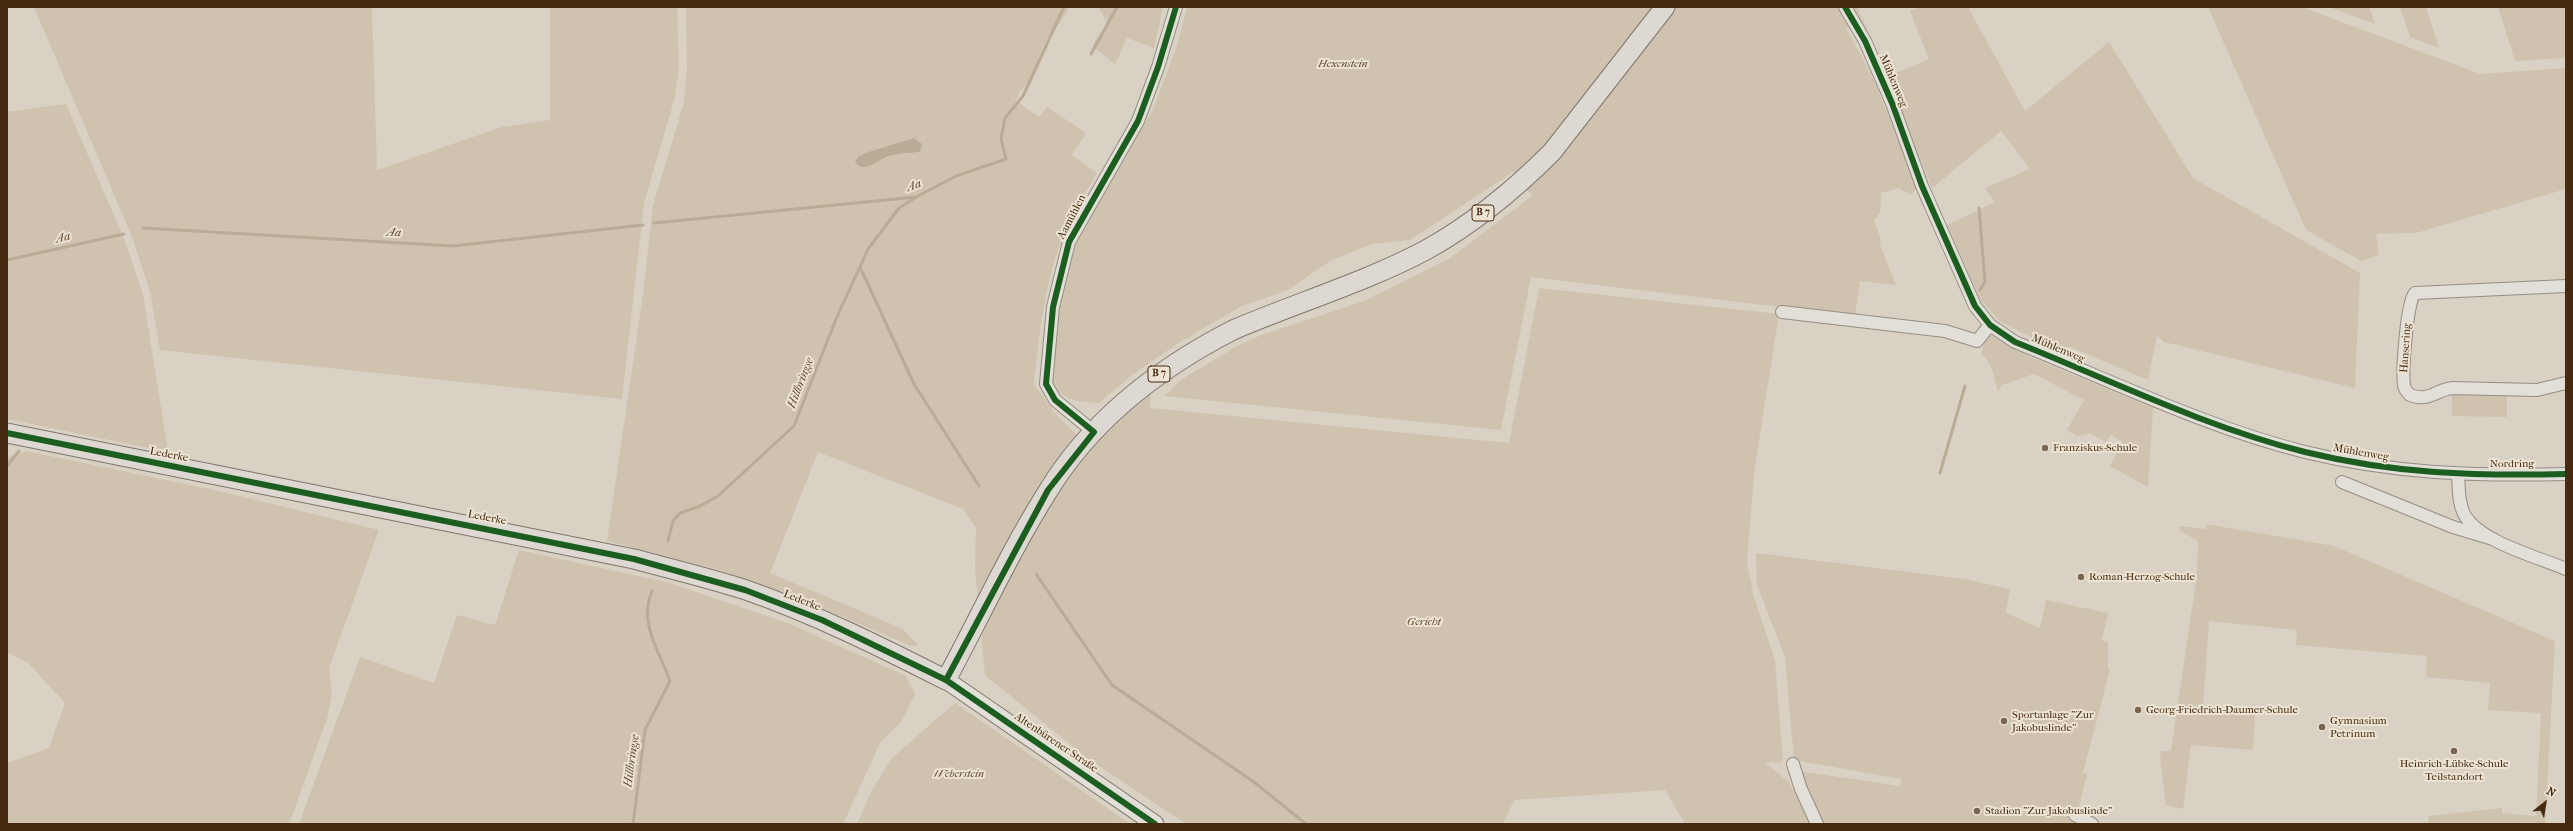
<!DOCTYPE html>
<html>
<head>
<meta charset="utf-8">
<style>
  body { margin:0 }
  #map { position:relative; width:2573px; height:831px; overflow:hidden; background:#d9d1c4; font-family:"IM FELL French Canon",serif }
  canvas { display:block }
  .frame { position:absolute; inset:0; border:8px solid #462b12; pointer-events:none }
  .north { position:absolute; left:2525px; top:783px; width:40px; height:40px; -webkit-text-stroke:3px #ece3d3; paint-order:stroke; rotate:30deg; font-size:11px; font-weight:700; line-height:16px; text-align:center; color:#462b12 }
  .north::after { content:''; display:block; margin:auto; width:14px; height:18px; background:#462b12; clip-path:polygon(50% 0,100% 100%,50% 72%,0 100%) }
</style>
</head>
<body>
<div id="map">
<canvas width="2573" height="831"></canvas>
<div class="frame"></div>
<div class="north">N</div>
</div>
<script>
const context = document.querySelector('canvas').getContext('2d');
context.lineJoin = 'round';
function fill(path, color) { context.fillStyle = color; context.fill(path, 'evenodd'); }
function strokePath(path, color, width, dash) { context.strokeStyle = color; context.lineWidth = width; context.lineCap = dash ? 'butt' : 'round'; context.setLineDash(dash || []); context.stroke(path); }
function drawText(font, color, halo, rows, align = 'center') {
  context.font = font + ' "IM FELL French Canon",serif'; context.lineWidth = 4; context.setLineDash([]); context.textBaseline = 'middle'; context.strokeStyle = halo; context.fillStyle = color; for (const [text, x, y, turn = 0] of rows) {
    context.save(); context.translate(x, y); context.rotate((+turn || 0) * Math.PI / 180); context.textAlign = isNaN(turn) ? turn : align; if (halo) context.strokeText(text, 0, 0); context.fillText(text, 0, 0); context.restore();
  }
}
fill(new Path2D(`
  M34 7H372L377 170 502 127 550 120V7H677L679 68 675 97 644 203 622 399 160 350 150 292 132 237Z
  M686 7H1068L1066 14 1043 46 1032 82 1020 91 1016 101 1039 117 1047 107 1086 133 1072 155 1097 173C1089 188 1078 203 1071 218 1046 270 1040 327 1034 384L1057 416 1085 442 1151 389 1150 408 1509 443 1539 288 1779 314 1754 473 1747 562 1753 594 1775 660 1783 762 1765 763 1789 782 1811 824H1685L1665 790 1514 800 1503 824H1186L1087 758 985 675 975 567 976 528 963 509 818 452 770 573 903 629 918 645 911 646 796 597 719 570 607 541 643 294 653 205 684 102 687 69Z
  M1098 7H1163L1154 48 1127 38 1115 64 1092 46 1107 22Z
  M1187 7H1857L1867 29 1846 28 1874 80 1917 186 1912 195 1899 188 1881 193 1880 213 1874 220 1881 240 1879 242 1896 285 1860 281 1855 316 1531 277 1501 430 1164 396 1181 380 1232 349 1261 335 1364 301 1449 259 1532 196 1513 172 1410 240 1372 244 1330 261 1288 290 1242 306 1180 342 1132 375 1099 403C1079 402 1058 400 1050 379L1065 263 1081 223 1153 110 1177 46Z
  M1920 7H1968L2025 111 2109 42 2193 178 2360 273 2355 388 2164 342 2157 335 2148 380 2070 347H2052L1999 321 1979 297 1947 225 1995 202 1985 188 2030 169 2001 131 1932 188 1887 77 1929 59 1910 11Z
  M2208 7H2302L2480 74 2566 68V189L2416 233 2376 234 2379 255 2361 261 2306 230Z
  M2329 7H2369L2375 24Z
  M2400 7H2426L2439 48 2410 37Z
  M2498 7H2566V58L2515 61Z
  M66 104 125 241 143 294 168 452 7 419V112Z
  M1990 336 1997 337 2030 357 2153 408 2148 487 2110 466 2123 442 2111 435 2106 442 2090 433 2077 436 2067 430 2084 400 2034 374 2002 385 1998 392C1994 379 1993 362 1981 354L1986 338Z
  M2452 392H2507V417L2452 416Z
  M26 451 219 491 379 530 329 668 332 694 327 719 289 824H7V763L49 748 65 703 28 663 7 652V460L10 456Z
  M2206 524 2334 546 2555 641 2545 824 2525 822 2520 824H2428L2429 816 2502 808V813L2536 816 2541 713 2488 710 2490 683 2426 677 2427 656 2296 645 2297 630 2209 621 2203 709 2255 712 2253 750 2191 745 2183 809 2166 805 2160 759 2161 751H2171L2197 575 2198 541 2180 531 2179 526 2206 529Z
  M519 550 670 583 790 624 906 676 915 694 901 722 881 741 843 824H299L360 657 434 683 457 615 495 625Z
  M1756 553 1964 579 2010 589 2006 613 2040 628 2046 600 2108 613 2102 640 2108 642V668L2110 669 2083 773 2087 774 2078 810 2072 820 2080 824H1819L1799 771 1900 786 1901 779 1794 760 1785 657 1757 585Z
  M955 703 1130 824H857L871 792 892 758Z`), '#cfc3b0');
fill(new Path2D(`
  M914 138 922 144 920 152C909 153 895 153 886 157 877 161 863 174 855 162L858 157 865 153Z`), '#baab96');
strokePath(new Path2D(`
  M1091 54 1117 7
  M1979 208 1985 282 1980 290
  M654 223 916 197 956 176 1006 159 1001 139 1005 118 1023 96 1064 7
  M143 228 453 246 643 225
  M7 260 124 234
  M860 267 914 384 979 486
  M7 466 19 451
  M1940 473 1965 386
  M668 541 673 521 680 513 700 506 718 496 794 426 836 319 868 249 899 208 915 198
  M1036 574 1112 685 1254 782 1306 824
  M633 824 645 730 670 681C660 652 638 623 652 591`), '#baab96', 3);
const street = new Path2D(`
  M1845 7 1865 41 1892 103 1922 186 1975 306 1990 325 2015 342C2110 380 2205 427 2305 452 2395 474 2474 476 2566 474
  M2566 286 2415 293C2407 299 2402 371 2404 385 2404 389 2407 392 2410 395 2429 402 2436 390 2452 388L2537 390 2566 383
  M1782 312 1945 331 1977 341 1990 325
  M1094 432 1055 400 1046 384 1053 307 1069 242 1138 121 1158 67 1176 7
  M2458 475C2459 488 2458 502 2464 514 2479 542 2538 557 2566 569
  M2342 482 2453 527 2493 539
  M1793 764 1801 789 1817 824
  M2075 815 2092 824`);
const secondary = new Path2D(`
  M946 680 1155 824`);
const primary = new Path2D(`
  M7 433 634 559C671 569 709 578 746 590 815 614 881 647 946 680 980 617 1010 551 1048 491 1092 419 1159 368 1233 330 1296 303 1366 282 1426 250 1473 224 1514 190 1552 152L1665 7`);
strokePath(street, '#958d82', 14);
strokePath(secondary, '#7f766b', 19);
strokePath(primary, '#7f766b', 21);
strokePath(street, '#e2dfd8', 12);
strokePath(secondary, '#e2dfd8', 17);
strokePath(primary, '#ddd9d2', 19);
strokePath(new Path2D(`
  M1845 7 1865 41 1892 103 1922 186 1975 306 1990 325 2015 342C2110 380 2205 427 2305 452 2395 474 2474 476 2566 474
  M7 433 634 559 745 590 822 620 946 680 1155 824
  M946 680 1048 490 1094 432 1055 400 1046 384 1053 307 1069 242 1138 121 1158 67 1176 7`), '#1b5e20', 6);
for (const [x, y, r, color] of [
  [2045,448,4,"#796550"],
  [2081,577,4,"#796550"],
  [2138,710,4,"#796550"],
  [2004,721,4,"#796550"],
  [2322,727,4,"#796550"],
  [2454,751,4,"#796550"],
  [1977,811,4,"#796550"]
]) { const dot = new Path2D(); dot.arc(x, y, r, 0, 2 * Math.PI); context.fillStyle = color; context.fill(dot); strokePath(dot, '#ece3d3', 1.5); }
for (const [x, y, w] of [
  [1483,213,22],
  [1159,374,22]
]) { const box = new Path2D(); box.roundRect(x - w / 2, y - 8, w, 16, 3); context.fillStyle = '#ece3d3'; context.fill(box); strokePath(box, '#462b12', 1); }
drawText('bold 10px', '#462b12', null, [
  ["B 7",1483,213],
  ["B 7",1159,374]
]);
drawText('italic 11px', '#60472e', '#ece3d3', [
  ["Hexenstein",1343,64],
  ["Gericht",1424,622],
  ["Weberstein",959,774]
]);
drawText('11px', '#462b12', '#ece3d3', [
  ["Mühlenweg",1893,81,67],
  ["Aamühlen",1072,217,-62],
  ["Hansering",2406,348,-86],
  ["Mühlenweg",2058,349,23],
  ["Mühlenweg",2361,453,10],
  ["Lederke",169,455,11],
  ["Nordring",2512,464],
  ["Lederke",487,518,11],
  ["Lederke",802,601,22],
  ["Altenbürener Straße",1056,743,34]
]);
drawText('11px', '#462b12', '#ece3d3', [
  ["Franziskus-Schule",2053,448],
  ["Roman-Herzog-Schule",2089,577],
  ["Georg-Friedrich-Daumer-Schule",2146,710],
  ["Sportanlage \"Zur",2012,715],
  ["Jakobuslinde\"",2012,728],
  ["Gymnasium",2330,721],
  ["Petrinum",2330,734],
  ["Heinrich-Lübke-Schule",2454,764,"center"],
  ["Teilstandort",2454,777,"center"],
  ["Stadion \"Zur Jakobuslinde\"",1985,811]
], 'left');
drawText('italic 12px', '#60472e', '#ece3d3', [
  ["Aa",914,186,-19],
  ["Aa",394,233,3],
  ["Aa",63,238,-13],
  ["Hillbringse",801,383,-69],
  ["Hillbringse",632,761,-82]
]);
</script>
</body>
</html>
